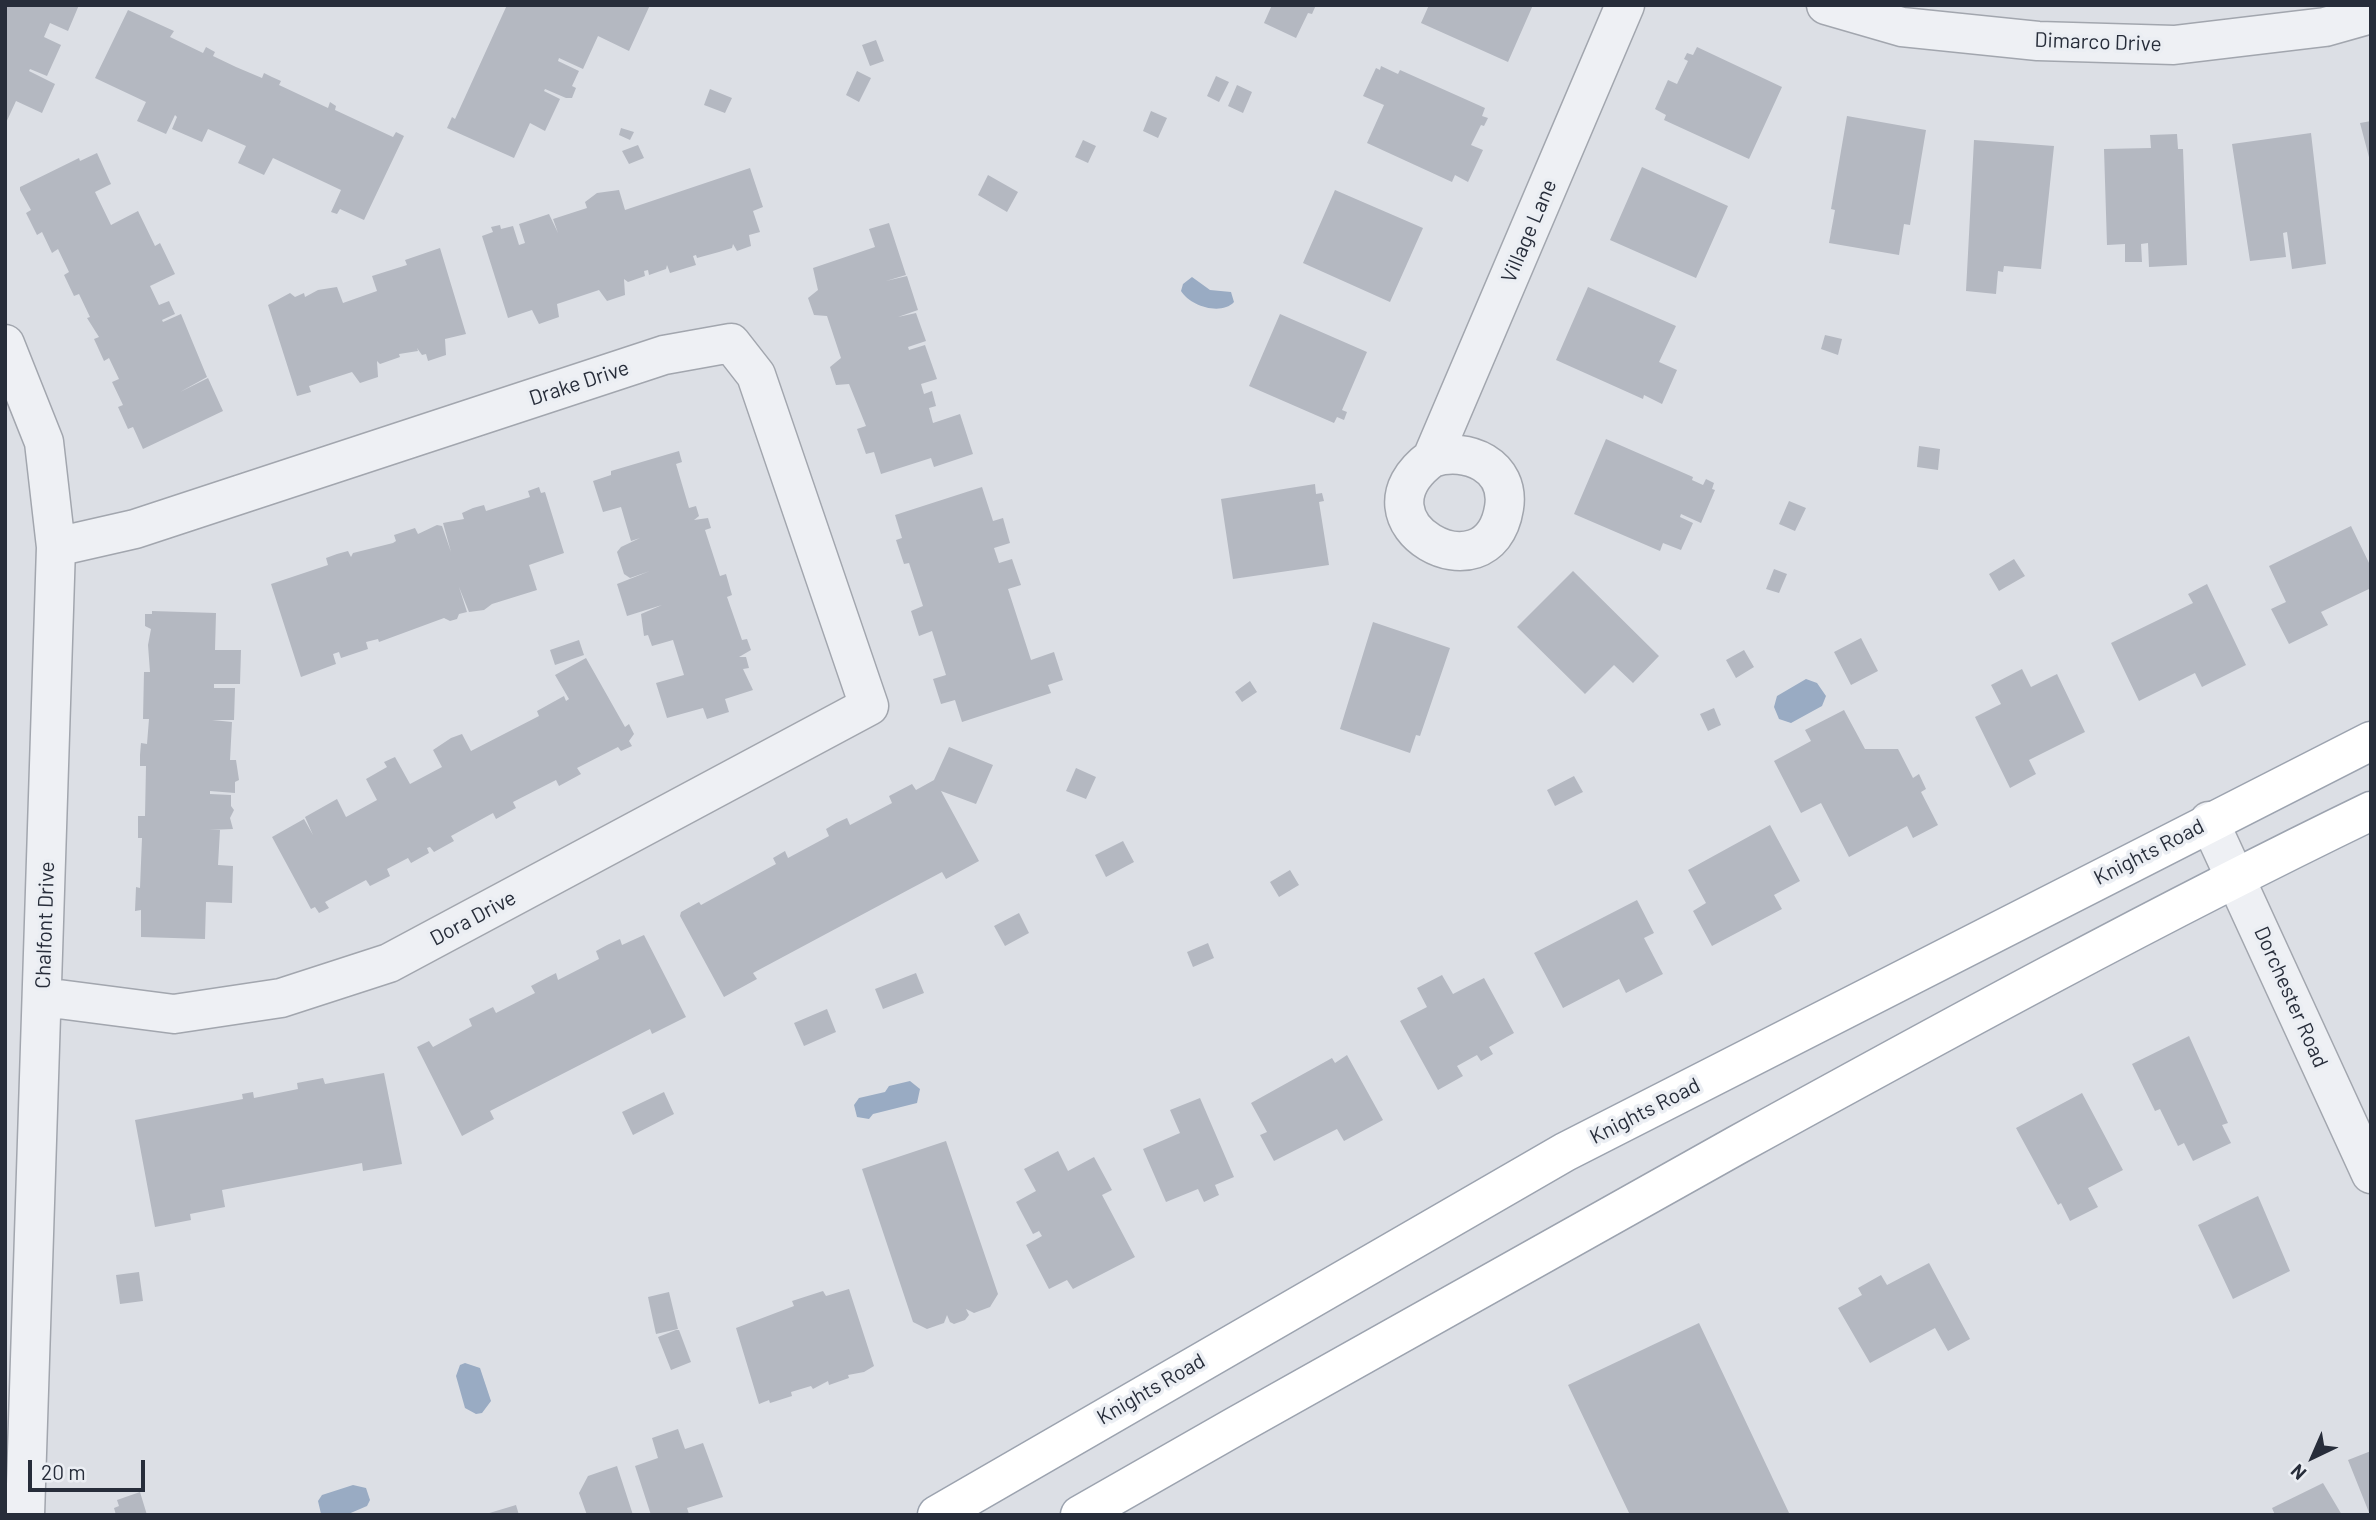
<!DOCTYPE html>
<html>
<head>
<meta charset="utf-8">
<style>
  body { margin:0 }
  #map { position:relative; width:2376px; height:1520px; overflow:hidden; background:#dcdfe5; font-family:Barlow,sans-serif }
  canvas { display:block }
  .frame { position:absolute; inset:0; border:7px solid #272d3a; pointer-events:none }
  .north { position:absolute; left:2278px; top:1422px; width:70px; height:70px; -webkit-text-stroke:5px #ebeef3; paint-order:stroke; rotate:224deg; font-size:19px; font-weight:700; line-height:28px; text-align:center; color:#272d3a }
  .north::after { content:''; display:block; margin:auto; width:24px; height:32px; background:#272d3a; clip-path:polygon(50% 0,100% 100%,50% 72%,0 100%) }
  .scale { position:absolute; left:28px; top:1460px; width:117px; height:32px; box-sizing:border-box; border:4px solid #272d3a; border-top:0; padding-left:9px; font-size:21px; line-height:24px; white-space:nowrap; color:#272d3a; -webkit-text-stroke:5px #ebeef3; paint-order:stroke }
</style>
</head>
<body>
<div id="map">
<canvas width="2376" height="1520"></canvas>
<div class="frame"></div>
<div class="north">N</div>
<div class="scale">20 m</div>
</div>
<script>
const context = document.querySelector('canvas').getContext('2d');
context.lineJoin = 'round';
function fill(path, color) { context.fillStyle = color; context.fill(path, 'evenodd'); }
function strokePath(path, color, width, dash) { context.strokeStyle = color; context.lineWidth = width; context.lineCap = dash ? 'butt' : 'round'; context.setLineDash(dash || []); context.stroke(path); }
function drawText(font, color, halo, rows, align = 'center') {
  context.font = font + ' Barlow,sans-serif'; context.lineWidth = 7; context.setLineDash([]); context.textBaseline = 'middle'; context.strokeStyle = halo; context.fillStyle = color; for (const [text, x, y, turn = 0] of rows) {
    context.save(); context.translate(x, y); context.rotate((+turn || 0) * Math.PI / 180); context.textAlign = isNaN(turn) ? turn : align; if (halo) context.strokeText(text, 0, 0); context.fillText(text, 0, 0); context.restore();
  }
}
fill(new Path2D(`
  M1192 277 1210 290 1231 292 1234 302C1221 316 1190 306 1181 291L1183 284Z
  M1806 679 1817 683 1826 696 1822 706 1791 723 1779 719 1774 707 1777 696Z
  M910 1081 920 1089 917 1103 873 1114 869 1119 857 1117 854 1105 859 1098 885 1092 889 1086Z
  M465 1363 480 1368 491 1401 482 1413 476 1414 465 1408 456 1376 460 1365Z
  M353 1485 366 1488 370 1500 367 1506 346 1515 321 1514 318 1501 322 1495Z`), '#99abc3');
fill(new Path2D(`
  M5 5H79L68 31 50 23 44 37 61 45 47 76 30 69 29 71 55 84 42 113 16 101 5 125Z
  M507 5H650L629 51 598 36 583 69 559 58 558 61 579 71 572 86 576 88 572 98H566L545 89 544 91 560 99 545 131 530 123 514 158 447 128 452 117 455 119Z
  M1272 5H1316L1312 14 1308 13 1296 38 1264 23Z
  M1429 5H1533L1508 62 1421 23Z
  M128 10 174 31 170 37 203 53 206 47 215 52 213 56 236 67 262 78 264 73 272 77 281 81 279 85 328 108 330 102 336 106 335 110 393 137 396 132 404 136 364 220 340 209 337 214 331 212 341 190 273 158 264 175 238 163 246 146 208 129 202 142 172 129 177 117 175 115 166 134 137 121 146 102 95 78Z
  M876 40 884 61 870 66 862 45Z
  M1697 47 1782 87 1749 159 1664 120 1666 115 1655 109 1668 80 1677 84 1688 61 1684 59 1687 53 1693 55Z
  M1381 66 1398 74 1400 70 1485 108 1482 116 1488 118 1484 126 1481 125 1471 145 1483 150 1468 182 1455 175 1452 182 1367 143 1384 105 1363 96 1376 68 1380 70Z
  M857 71 871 78 859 102 846 95Z
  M1216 76 1229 82 1219 102 1207 96Z
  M1237 85 1252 92 1243 113 1228 106Z
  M710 89 732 98 725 113 704 105Z
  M1151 111 1167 118 1158 138 1143 131Z
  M1847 116 1926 130 1910 225 1904 224 1899 255 1829 243 1835 210 1831 209Z
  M2371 121V161H2370L2360 123Z
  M621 128 634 132 630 140 619 135Z
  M2311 133 2326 264 2292 269 2287 232 2283 233 2286 257 2250 261 2232 144Z
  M2177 134 2178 149H2183L2187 265 2149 267 2148 243 2141 244 2142 262H2125V244L2107 245 2104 149 2151 148 2150 135Z
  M1083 140 1096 146 1088 163 1075 157Z
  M1974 140 2054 146 2041 269 2004 266 2003 272 1998 271 1996 294 1966 291Z
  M638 145 644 158 629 164 622 151Z
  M97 153 111 184 95 192 111 225 138 211 155 246 160 243 175 274 150 286 159 305 169 301 175 314 162 320 163 322 181 314 207 377 180 392 208 378 223 411 143 449 133 427 128 429 118 407 123 405 112 382 119 379 109 358 104 361 94 339 99 337 87 318 90 317 79 294 74 296 64 275 69 272 58 249 52 253 42 232 37 235 26 213 31 210 20 190V187L79 158 80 161Z
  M1642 167 1728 206 1696 278 1610 240Z
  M750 168 763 207 753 211 760 232 749 235 751 246 737 251 733 244 732 248 719 252 697 258 696 255 693 256 696 265 670 273 667 265 666 269 649 275 648 270 644 271 645 276 628 282 624 279 625 295 607 301 599 290 557 304 559 317 539 324 532 310 508 318 482 236 493 232 491 227 500 225 501 229 513 226 519 245 525 243 519 224 549 214 558 233 553 219 587 208 585 202 597 193 619 190 625 210Z
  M988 175 1018 192 1007 212 978 195Z
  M1335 190 1423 228 1390 302 1303 263Z
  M889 223 906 275 886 281 907 276 918 310 898 317 916 313 926 341 908 347 909 350 925 345 937 379 921 384 924 394 932 391 936 406 929 408 933 423 960 414 973 454 934 467 931 458 881 474 874 452 866 454 857 429 866 426 849 384 836 385 830 367 841 358 827 316 814 315 808 298 818 290 813 268 875 247 869 229Z
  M440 248 466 334 445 339 446 355 428 361 426 354 422 355 417 348 418 351 399 354 400 357 380 364 377 361 378 377 360 383 352 372 309 386 311 392 297 396 268 305 290 293 295 297 304 293 305 297 318 290 337 287 343 303 377 291 372 276 407 265 405 260Z
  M1588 287 1676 326 1659 362 1677 370 1662 404 1644 395 1643 399 1556 360Z
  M1280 314 1367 352 1342 410 1347 412 1344 420 1337 417 1334 423 1249 386Z
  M1825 335 1842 339 1838 355 1821 349Z
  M1606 439 1693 477 1692 480 1703 485 1706 479 1714 483 1712 489 1715 490 1701 523 1681 514 1680 517 1693 523 1681 550 1663 543 1660 551 1574 514Z
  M1919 446 1940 449 1938 470 1917 467Z
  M679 451 682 462 676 464 689 508 696 506 699 516 694 520 708 518 711 528 705 530 720 576 726 574 732 595 727 597 742 640 747 639 751 650 739 657H746L749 668 743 669 753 690 725 699 729 712 707 719 703 708 667 718 656 683 684 675 673 640 652 646 648 635 644 636 641 614 662 605 627 616 617 584 650 571 630 578 624 574 617 552 621 547 640 538 631 541 621 507 603 512 593 481 611 475V471Z
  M1315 484 1316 494 1322 493 1324 501 1319 502 1329 565 1233 579 1221 499Z
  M539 487 541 493 545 492 564 553 529 565 537 590 492 604 484 610 469 612 459 587 467 612 459 614 457 619 450 621 444 618 379 642 378 639 366 642 368 649 341 658 339 652 333 654 336 664 301 677 271 584 328 565 326 558 337 554 348 551 351 557 353 553 393 543 396 541 394 535 415 528 418 534 437 525 442 526 451 552 443 523 464 519 462 513 473 508 484 505 486 511 530 497 528 491Z
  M982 487 993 521 1003 518 1010 543 994 548 999 563 1012 559 1021 585 1008 589 1031 660 1054 652 1063 680 1048 685 1051 693 962 722 955 700 941 704 933 679 946 675 932 631 919 636 911 611 923 606 909 563 904 564 896 540 902 538 895 515Z
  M1789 501 1806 508 1795 531 1779 524Z
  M2351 526 2371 567V588L2321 612 2328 625 2289 644 2271 609 2286 602 2269 566Z
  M2014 559 2025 576 1999 591 1989 574Z
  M1774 569 1787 574 1779 593 1766 589Z
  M1573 571 1659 656 1633 683 1614 665 1585 694 1517 627Z
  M2207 584 2246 665 2202 687 2195 673 2139 701 2111 643 2193 603 2188 594Z
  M152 611 216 613 215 650H241L240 684H214V688H235L234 720H212L232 722 230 760H236L239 780 235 782V793L210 791V794L231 795V806L234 810 230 818 233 829 209 830H220L218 865 233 866 232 903 206 902 205 939 141 937V910L135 911 136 887 140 888 142 838H138V816H145L146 766H140V755L141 743 147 744 149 719H143L144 672H150L148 645 151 629 145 626V614H152Z
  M1373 622 1450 648 1420 736 1416 735 1410 753 1340 729Z
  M1861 638 1878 671 1851 685 1834 652Z
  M579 640 584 655 555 665 550 650Z
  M1744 650 1754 667 1736 678 1726 660Z
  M586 658 625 727 629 724 634 734 629 741 632 746 621 751 618 747 577 768 581 774 559 786 556 780 513 802 516 808 496 819 493 813 451 836 454 841 434 852 430 847 427 848 429 853 411 863 408 858 387 869 390 876 370 886 366 880 325 902 329 908 319 913 315 907 311 909 272 837 304 819 313 835 305 817 337 799 346 817 377 800 366 779 387 767 384 762 395 757 410 784 442 767 433 750 451 738 462 734 471 751 539 716 537 711 564 696 566 701 569 699 555 675Z
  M2022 669 2031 687 2057 674 2085 732 2029 760 2036 774 2010 788 1975 717 2001 704 1991 685Z
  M1250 681 1257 692 1242 702 1235 692Z
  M1714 708 1721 725 1708 731 1700 714Z
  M1844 710 1865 749H1898L1913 778 1919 774 1926 789 1921 792 1938 825 1913 838 1907 826 1849 857 1821 803 1801 813 1774 761 1811 741 1805 730Z
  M949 747 993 765 976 804 941 791 979 861 946 879 942 872 910 889 753 973 757 979 724 997 680 916 681 912 699 902 701 905 776 864 773 858 785 851 788 858 829 836 826 829 836 823 847 818 850 825 892 803 889 796 912 784 916 790 934 780Z
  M1076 768 1096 777 1086 799 1066 791Z
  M1574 776 1583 792 1555 806 1547 790Z
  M1770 825 1800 881 1774 895 1782 909 1712 946 1693 911 1706 903 1688 870Z
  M1123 841 1134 862 1106 877 1095 855Z
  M1290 870 1299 885 1279 897 1270 882Z
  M1637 900 1654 933 1644 938 1663 974 1626 993 1619 979 1563 1008 1534 953Z
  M1019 913 1029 933 1005 946 994 926Z
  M644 935 686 1017 652 1034 650 1029 490 1111 494 1119 462 1136 417 1047 429 1041 433 1047 472 1026 469 1019 493 1007 496 1013 535 993 531 986 556 973 558 980 599 959 596 951 607 945 620 939 622 945Z
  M1208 943 1214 958 1193 967 1187 952Z
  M916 973 924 993 883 1009 875 989Z
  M1442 975 1453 994 1484 978 1514 1033 1489 1047 1493 1054 1481 1061 1477 1055 1457 1066 1463 1076 1438 1090 1400 1021 1427 1007 1417 988Z
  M827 1009 836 1032 804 1046 794 1023Z
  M2189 1036 2228 1123 2222 1125 2231 1143 2193 1161 2184 1143 2178 1146 2160 1109 2155 1111 2132 1064Z
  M1347 1055 1383 1120 1344 1141 1337 1129 1274 1161 1260 1135 1267 1132 1251 1103 1332 1058 1335 1063Z
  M384 1073 402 1164 363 1171 362 1163 222 1190 225 1207 190 1214 191 1220 155 1227 135 1120 243 1099 242 1094 253 1092 254 1098 298 1089 297 1083 323 1078 325 1084Z
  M664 1092 674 1114 633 1135 622 1112Z
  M2082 1093 2123 1170 2088 1188 2098 1207 2070 1221 2061 1203 2058 1205 2016 1128Z
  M1200 1098 1234 1177 1215 1185 1219 1195 1204 1202 1198 1189 1166 1202 1143 1149 1180 1133 1170 1110Z
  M946 1141 998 1294 990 1307 974 1313 966 1309 969 1315 965 1320 954 1324 950 1322 947 1315 944 1323 927 1329 913 1322 862 1169Z
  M1058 1151 1068 1171 1094 1157 1112 1190 1102 1195 1135 1257 1073 1289 1067 1280 1049 1289 1026 1245 1042 1236 1039 1231 1033 1234 1016 1202 1036 1191 1024 1169Z
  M2258 1196 2290 1271 2233 1299 2198 1225Z
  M1929 1263 1970 1339 1948 1351 1935 1328 1870 1363 1838 1308 1862 1295 1858 1288 1881 1275 1887 1285Z
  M139 1272 143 1301 120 1304 116 1275Z
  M849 1289 874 1366 864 1372 848 1375 849 1378 829 1385 828 1381 813 1389 811 1386 791 1392 792 1396 770 1403 769 1400 759 1404 736 1328 794 1306 792 1301 823 1291 826 1296Z
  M669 1292 678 1329 656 1334 648 1297Z
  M1699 1323 1790 1515H1630L1568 1385Z
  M676 1330H679L691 1362 671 1370 658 1337Z
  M678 1429 685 1449 703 1443 723 1497 687 1508 689 1514 685 1515H651L635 1466 658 1458 652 1438Z
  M2371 1451V1515H2370L2348 1460Z
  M617 1466 633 1515H587L579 1493 588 1476Z
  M2323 1483 2342 1515H2275L2272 1508Z
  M140 1492 147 1515H116L114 1508 119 1506 117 1500Z
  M516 1505 519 1515H486V1514Z`), '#b4b8c1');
const minor = new Path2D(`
  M1826 5 1902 27 2038 41 2174 45 2325 27 2371 14
  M5 344 44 442 56 547 25 1515
  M1432 458C1467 446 1511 466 1504 508 1489 602 1345 522 1432 458L1625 5
  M2209 821 2371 1174
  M43 997 174 1014 281 998 389 963 869 706 756 375 731 343 664 355 135 529 56 547`);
const primary = new Path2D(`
  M937 1515 1565 1152 2371 741
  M1080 1515C1298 1390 1517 1267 1737 1145 1946 1030 2156 915 2371 811`);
strokePath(minor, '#a2a6ae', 41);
strokePath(primary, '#9ca3af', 41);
strokePath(minor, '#eef0f4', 38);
strokePath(primary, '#fff', 38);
drawText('21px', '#272d3a', '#ebeef3', [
  ["Dimarco Drive",2098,42,2],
  ["Village Lane",1529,231,-67],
  ["Drake Drive",579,383,-18],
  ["Knights Road",2149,852,-27],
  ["Dora Drive",473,918,-28],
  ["Chalfont Drive",45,925,-88],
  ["Dorchester Road",2291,997,66],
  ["Knights Road",1645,1111,-27],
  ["Knights Road",1151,1389,-30]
]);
</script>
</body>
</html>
